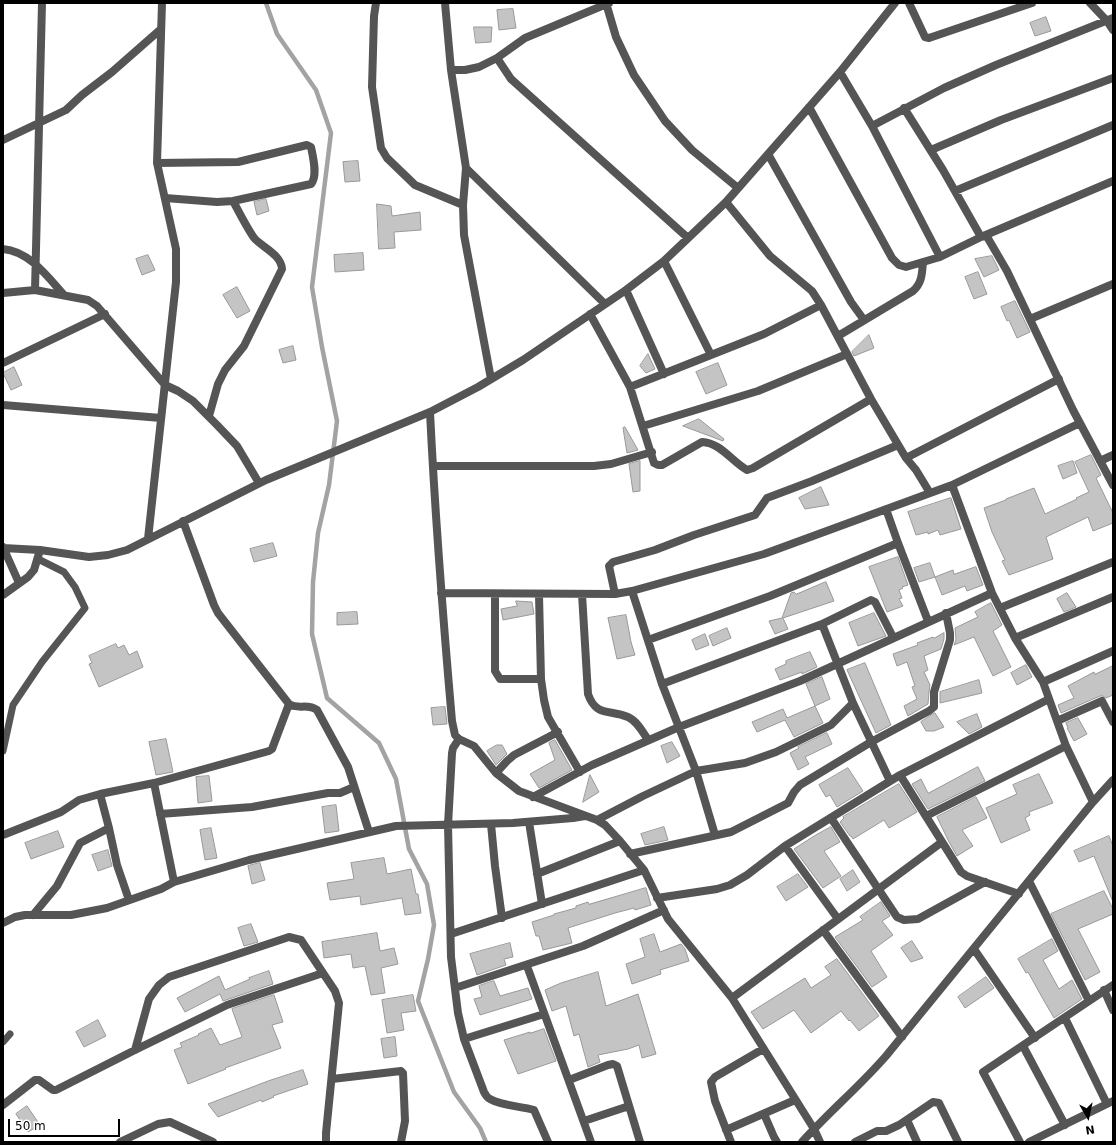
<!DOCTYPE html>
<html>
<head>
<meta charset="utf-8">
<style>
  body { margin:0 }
  #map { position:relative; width:1116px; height:1145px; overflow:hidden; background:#fff; font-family:"DejaVu Sans",sans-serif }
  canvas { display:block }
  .frame { position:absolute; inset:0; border:4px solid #000; pointer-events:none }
  .north { position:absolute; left:1068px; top:1097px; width:40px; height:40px; -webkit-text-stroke:3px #fff; paint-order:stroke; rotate:171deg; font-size:11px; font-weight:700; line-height:16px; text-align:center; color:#000 }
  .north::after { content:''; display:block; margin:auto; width:14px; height:18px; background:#000; clip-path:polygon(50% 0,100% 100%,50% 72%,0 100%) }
  .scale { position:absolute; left:8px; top:1119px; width:112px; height:18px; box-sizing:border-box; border:2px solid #000; border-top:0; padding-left:5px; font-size:12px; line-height:14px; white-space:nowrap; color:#000; -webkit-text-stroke:3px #fff; paint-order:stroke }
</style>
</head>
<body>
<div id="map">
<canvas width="1116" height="1145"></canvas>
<div class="frame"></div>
<div class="north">N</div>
<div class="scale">50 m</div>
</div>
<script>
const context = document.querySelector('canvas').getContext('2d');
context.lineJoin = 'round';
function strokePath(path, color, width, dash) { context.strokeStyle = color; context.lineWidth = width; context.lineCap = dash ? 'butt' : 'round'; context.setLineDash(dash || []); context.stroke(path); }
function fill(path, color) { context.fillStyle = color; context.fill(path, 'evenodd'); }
strokePath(new Path2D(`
  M266 3 277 34 316 90 331 133 312 287 322 347 337 421 329 485 318 533 313 582 312 634 327 698 379 743 396 779 409 849 427 884 434 925 428 959 418 1001 454 1092 480 1128 486 1142`), '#a3a3a3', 4.5);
const building = new Path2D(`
  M513 9 516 28 499 30 497 10Z
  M1046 17 1051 31 1035 36 1030 23Z
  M474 27H492L491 42 476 43Z
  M358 161 360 181 345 182 343 162Z
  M266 199 269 211 257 215 254 202Z
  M377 204 391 206 392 216 420 212 421 230 394 232 395 248 379 249Z
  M363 253 364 270 335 272 334 255Z
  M148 255 155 270 142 275 136 259Z
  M992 256 999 270 984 277 975 259Z
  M978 272 987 294 974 299 965 277Z
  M237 287 250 311 237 318 223 295Z
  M1015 301 1030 332 1017 338 1009 320 1007 321 1001 307Z
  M869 335 874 348 854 356 852 352Z
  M293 346 296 360 283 363 279 350Z
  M648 354 655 369 646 373 640 366Z
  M718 363 727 385 706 394 696 372Z
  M14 367 22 385 11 390 3 373Z
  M699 419 724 439 723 441 683 426Z
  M625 427 638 450 627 453 623 428Z
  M1091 455 1101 475 1096 478 1113 513V523L1093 531 1088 517 1046 537 1053 559 1009 575 1002 561 1005 560 992 532 984 508 1006 500V499L1034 488 1045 514 1077 499 1076 498 1089 492 1075 462Z
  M640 461V491L633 492 629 464Z
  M1073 461 1077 473 1063 479 1058 466Z
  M821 487 829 505 805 509 799 498Z
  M951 498 961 529 940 535 938 530 928 534V532L916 535 908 512Z
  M273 543 277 556 254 562 250 549Z
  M898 557 908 585 902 587 903 588 899 590 902 598 899 599 903 606 887 612 869 567Z
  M930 563 935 577 919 582 914 568Z
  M976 567 983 585 967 591 965 586 942 595 935 577 953 570 954 574Z
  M826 582 834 601 783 618 788 629 775 634 769 621 782 618 791 593 794 592 796 594Z
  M1067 593 1076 607 1064 612 1057 599Z
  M516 601 532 602 534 614 503 620 501 609 517 606Z
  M991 603 1002 625 993 631 1011 667 993 676 974 637 954 645 956 640 955 628 978 617 975 612Z
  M357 612 358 624 337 625V613Z
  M874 613 886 636 858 646 849 623Z
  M626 615 631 642 635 655 617 659 608 618Z
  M727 628 731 638 713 646 709 636Z
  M944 633V639L941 649 924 656 928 670 924 672 930 685 929 692 928 704 908 716 904 706 917 699 912 687 915 686 907 662 897 666 893 654 918 645 917 643 933 637 934 638Z
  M705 634 709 645 696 650 692 640Z
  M116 644 118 648 124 645 129 655 137 651 143 667 99 687 89 664 92 663 89 656Z
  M810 652 817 667 802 674V672L780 680 775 669 786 664V661Z
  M865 663 891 725 876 733 847 670Z
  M1026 665 1032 677 1017 685 1011 673Z
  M1113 666V695L1106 698 1103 696H1100L1061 713 1058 705 1074 698 1068 686 1094 672 1095 674Z
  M822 677 830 699 815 706 823 723 794 737 785 720 757 732 752 722 783 709 787 718 815 706 806 684Z
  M979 680 982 693 940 703V692Z
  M445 707 447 724 433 725 431 708Z
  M935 713 944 727 934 731H926L921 722Z
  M977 714 982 727 969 734 957 722Z
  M1078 718 1087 734 1074 741 1067 728H1068L1066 723Z
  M827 733 832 744 805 757 809 764 798 770 790 753 799 748 798 747Z
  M166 739 173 772 156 775 149 742Z
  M555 740 572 770 539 788 530 774 555 760 549 743Z
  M672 742 680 756 667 763 661 746Z
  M497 745H502L507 754 496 765 487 751Z
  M978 767 985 781 928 809 912 784 921 779 928 793Z
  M848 768 863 791 837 807 830 795 826 797 819 785Z
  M1039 774 1053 803 1029 812 1030 815 1025 818 1030 830 1001 843 986 808 1017 794 1013 785Z
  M590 775 599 792 583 802Z
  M209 776 212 801 198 803 196 777Z
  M899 784 917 812 889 828 884 820 853 839 851 836H850L840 822 844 818 843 817Z
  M976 797 987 818 962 830 973 846 957 856 949 842 937 817Z
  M336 805 339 831 325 833 322 807Z
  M664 827 668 840 645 845 641 834Z
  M831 827 840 842 824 851 841 876 823 888 794 849 814 836Z
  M211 828 217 858 205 860 200 830Z
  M58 831 64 847 31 859 25 843Z
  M1109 836 1113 846V902L1094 856 1079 862 1074 851Z
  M108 850 112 866 98 871 92 855Z
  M384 858 387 874 411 869 416 894H418L421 913 405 915 402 898 361 905 360 896 330 900 327 883 354 879 351 863Z
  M260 863 265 880 252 884 248 866Z
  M853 870 860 882 847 891 840 879Z
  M798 874 808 887 786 901 777 887Z
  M646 888 651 905 635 910 634 908 615 913 568 928 572 943 543 950 539 936H536L532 922 554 915V914L576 908V906L588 902 589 904Z
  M1104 891 1113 909V914L1078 929 1100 972 1085 980 1051 914Z
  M881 902 890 916 882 921 893 935 871 951 887 977 872 987 835 937 863 920 860 917Z
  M251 924 258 942 244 946 238 928Z
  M377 933 380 951 394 948 398 964 381 968 385 993 371 995 365 966 353 968 351 954 324 958 322 942Z
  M654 934 660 952 681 944 685 949 689 961 660 970 661 974 632 984 626 964 645 957 640 939Z
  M1052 939 1058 951 1043 960 1059 989 1072 980 1082 999 1054 1018 1043 999 1028 972 1026 973 1018 959Z
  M912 941 923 958 911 962 901 948Z
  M510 943 513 957 504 959 506 965 477 975 470 954Z
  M837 959 879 1016 859 1031 850 1020 849 1021 841 1011 811 1033 794 1010 763 1029 751 1012 805 978 811 988 831 975 825 967Z
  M269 971 273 984 223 1001 220 994 185 1012 177 998 219 976 225 990 250 979 249 978Z
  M598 972 606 1006 638 994 656 1054 642 1058 639 1045 628 1049 598 1055 600 1062 588 1067 579 1034 574 1036 566 1006 552 1011 545 990 561 983Z
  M986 977 994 988 965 1008 958 997Z
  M494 981 500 996 528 988 532 999 480 1015 474 999 482 997 479 986Z
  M274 995 283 1022 272 1025 281 1048 225 1068 226 1069 188 1084 174 1050 182 1047 180 1043 199 1035 198 1034 211 1028 220 1045 242 1037 232 1009Z
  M413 995 416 1011 401 1013 404 1030 387 1033 382 1000Z
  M98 1020 106 1036 84 1047 76 1032Z
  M544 1029 556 1061 518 1074 504 1040 530 1032V1033Z
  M395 1037 397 1056 384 1058 381 1039Z
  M303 1070 308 1084 273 1096 274 1097 262 1102 261 1100 218 1117 208 1104 268 1081Z
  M27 1106 40 1125 28 1132 16 1114Z`);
fill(building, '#c4c4c4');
strokePath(building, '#999', 1);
strokePath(new Path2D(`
  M3 751 13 705 42 662 85 608 75 587 64 572 38 559
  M3 1042 10 1034`), '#555', 7);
strokePath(new Path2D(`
  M376 3 374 16 372 87 381 148 387 158 415 185 463 205
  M445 3 451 70 466 168 463 205 464 235 491 379
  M606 3 616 37 634 75 665 121 692 150 738 188
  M909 3 925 37 929 38 1032 3
  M1090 3 1107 21 1113 30
  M497 58 511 79 688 238
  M451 70H465L479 67 497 58 525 38 609 3
  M840 72 872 126 940 257
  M809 107 892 258 899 265 906 267 940 257 981 237 1113 181
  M904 108 943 170 981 237
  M872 126 944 88 996 65 1113 18
  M3 140 66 110 82 95 112 72 161 29
  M931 150 1001 120 1113 78
  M768 154 851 302 864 320
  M157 163 238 162 307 145 311 147C313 157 318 176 311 184L233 201 217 202 165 198
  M466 168 605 304
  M955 191 1113 125
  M726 202 770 256 812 291 821 305 871 399 906 458 916 470 930 493
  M986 235 1007 271 1073 410 1113 485
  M3 249C29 251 48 277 64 295
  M664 261 711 355
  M35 290 42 3
  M626 290 664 374
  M3 293 35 290 88 300 97 306 165 385 178 391 193 401 217 425 237 446 259 483
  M590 314 630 387 654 463 658 465H662L702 442C721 443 731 461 747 470L753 468 871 399
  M1030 319 1113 284
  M838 336 913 291C922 283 922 274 923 262
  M3 363 105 314
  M630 387 764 334 821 305
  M3 405 161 418
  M430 412C435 515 443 618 452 721L455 735 459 739 474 746 496 773 519 791 597 820 605 825 620 841 644 870 668 919 732 998 814 1129 820 1142
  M209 416 218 384 225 370 244 346 282 269C281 255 264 248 255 239 249 232 238 210 233 201
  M643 426 758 391 847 354
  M906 458 1059 379
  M1100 461 1113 455
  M433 466H594L611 464 652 452
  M952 485 992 593 1015 638 1043 682 1066 746 1093 802
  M886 509 898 543 928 621
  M183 521 214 605 218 613 289 704C298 710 308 703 317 710L348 767 369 832
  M148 539 176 282V249L157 163 162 3
  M3 547 19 583
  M3 548 40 550 89 557 108 555 127 550 266 480 430 412 478 387 523 360 626 290 664 261 726 202 840 72 895 3
  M632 591 662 684 696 771 715 835
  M441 593 615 594 632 591 764 554 952 485 1080 423
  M495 594V671L500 679H541
  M582 594 588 694C596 717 609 709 628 717 637 721 643 732 648 740
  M615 594 609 566 613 562 655 550 694 535 755 515 767 498 812 481 898 445
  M3 595 28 577 34 570 40 550
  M539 595 541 679 544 700 548 717 580 772
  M1000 608 1113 562
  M822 624 853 703 890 781
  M1015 638 1113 597
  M648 640 770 596 898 543
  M1043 682 1113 651
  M662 684 822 624 871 600 875 602 893 637
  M1057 721 1102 701 1113 722
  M459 739 453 748 452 753 448 825 451 957 458 1013 464 1039 484 1092C485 1094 488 1098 490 1099 502 1106 521 1106 534 1110L548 1142
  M496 773 507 761 514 755 558 732
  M900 775 961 872 967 876 1019 894
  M154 783 174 882
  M100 794 109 828 117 865 129 900
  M533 797 592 765 679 727 800 681 992 593
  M160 814 252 807 328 793H340L354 787
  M926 816 1066 746
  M831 818 897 917 904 920 918 919 985 882
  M597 820 643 796 696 771 745 763 776 752 831 725 853 703
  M529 822 542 904
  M491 824 495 866 502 918
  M3 835 61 812 79 800 100 794 154 783 269 751 272 749 289 704
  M785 846 838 919
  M630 854 731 832 788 803 794 792 800 785 871 742 929 711 934 707V692L950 640V633L946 613
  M537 874 620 841
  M1029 881 1089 1001
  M657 898 717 889 730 885 747 875 785 846 900 775 1049 699
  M33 915 57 886 80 843 109 828
  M3 923 15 917 25 915H71L107 908 161 889 174 882 249 860 396 826 513 823 573 818 585 816
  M823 930 902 1037
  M451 934 644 870
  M974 949 1035 1038
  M527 966 591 1142
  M455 988 583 946 664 910
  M1104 990 1113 1010
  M732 998 942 842
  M1065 1018 1107 1104
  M464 1039 544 1014
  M1023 1046 1065 1125
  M135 1050 149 999 159 985 169 977 289 937 301 940 335 991 339 1003 326 1133V1142
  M332 1079 401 1071 403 1073 405 1121 401 1142
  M569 1080 608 1065 613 1064 617 1066 640 1142
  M3 1105 35 1080H39L53 1090H56L135 1050 227 1005 323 973
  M764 1114 774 1137 777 1142
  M907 1120 917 1142
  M584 1121 629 1106
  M726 1130 795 1100
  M120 1142 158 1124 170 1122 213 1142
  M731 1142 715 1101 711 1082 715 1077 763 1049
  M802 1142C829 1112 860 1086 886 1056L1093 802 1113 780
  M855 1142 877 1131H886L899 1125 933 1102 939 1103 958 1142
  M1020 1142 983 1072 1113 985
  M1029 1142 1113 1101`), '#555', 8);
</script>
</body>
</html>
